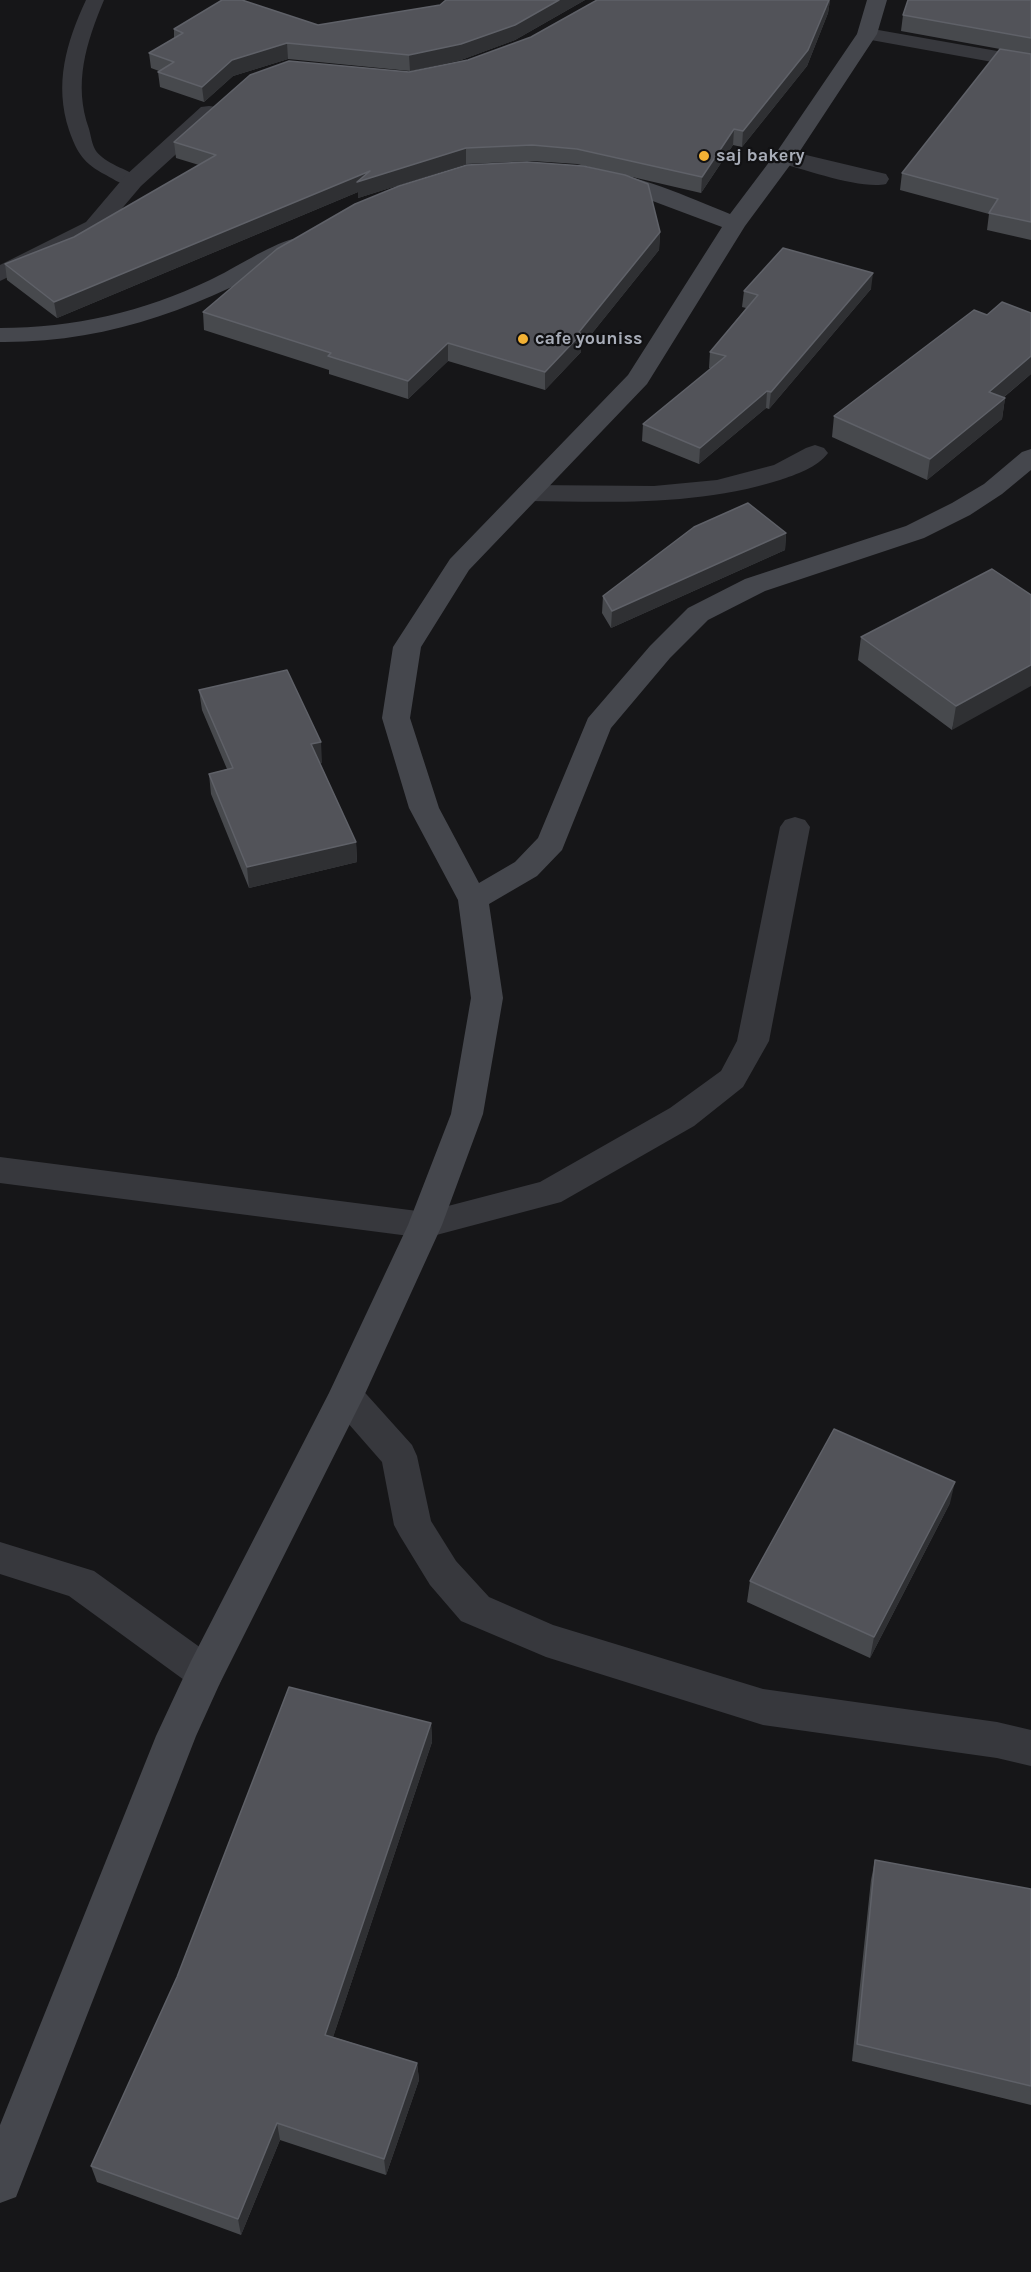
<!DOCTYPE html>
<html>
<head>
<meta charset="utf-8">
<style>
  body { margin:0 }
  canvas { display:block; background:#161618 }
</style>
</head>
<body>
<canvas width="1031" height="2272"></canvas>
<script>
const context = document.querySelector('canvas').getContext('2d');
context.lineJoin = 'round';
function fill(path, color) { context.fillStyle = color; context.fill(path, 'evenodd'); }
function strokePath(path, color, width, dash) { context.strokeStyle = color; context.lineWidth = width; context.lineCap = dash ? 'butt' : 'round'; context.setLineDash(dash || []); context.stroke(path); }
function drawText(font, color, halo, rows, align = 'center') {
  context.font = font + ' Karla,sans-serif'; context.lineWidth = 4.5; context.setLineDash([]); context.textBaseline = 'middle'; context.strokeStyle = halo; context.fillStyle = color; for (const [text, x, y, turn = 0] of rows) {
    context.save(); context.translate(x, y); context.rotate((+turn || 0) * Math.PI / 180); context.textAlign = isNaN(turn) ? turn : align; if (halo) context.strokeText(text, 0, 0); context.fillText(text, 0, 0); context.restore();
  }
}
fill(new Path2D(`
  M86 0H104C86 43 73 84 89 129 91 136 92 145 96 151 105 163 127 170 140 177L143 181 140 185C127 189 117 181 106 175 84 164 77 153 69 130 54 84 66 43 86 0Z`), '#37383d');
fill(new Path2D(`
  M867 28 1031 57V69L860 38 857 34 860 30Z
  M209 106 217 107 220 112 217 117 141 186 102 232 0 281V265L86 222 125 176 201 107Z
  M785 150 886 174 889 179 886 184C862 190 803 169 777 162L774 157 777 152Z
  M815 445 824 448 828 453C818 467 795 475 780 480 697 506 614 502 528 501L519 498 515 493 519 488 528 485 654 486 717 480 774 465 806 448Z
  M795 817 805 820 810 827 769 1041 743 1087 694 1126 561 1202 425 1238 0 1183V1157L425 1212 540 1182 670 1108 721 1071 737 1041 780 827 785 820Z
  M346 1381 359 1386 412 1445 417 1456 431 1521 456 1561 489 1597 553 1625 763 1689 997 1722 1031 1730V1766L997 1758 763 1725 546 1657 461 1621 430 1585 400 1536 394 1525 382 1462 333 1406 328 1396 333 1386Z
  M0 1542 94 1571 219 1661 224 1673 219 1685 205 1690 191 1685 69 1596 0 1574Z`), '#37383d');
fill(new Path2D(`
  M867 0H887L877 34 796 157 745 226 647 384 469 570 421 647 410 718 439 808 479 883 515 862 538 838 588 718 650 646 688 608 745 579 906 526 952 503 984 484 1022 452 1031 449V470L1002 494 970 515 924 538 765 591 708 620 670 658 611 728 562 850 537 876 489 904 503 998 483 1114 442 1225 364 1396 220 1683 196 1736 16 2197 0 2203V2125L156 1736 191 1661 329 1393 408 1225 451 1114 471 998 458 900 409 808 382 718 393 647 450 559 628 375 722 227 626 191 599 185 596 180 599 175C627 168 701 203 730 214L776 153 857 34Z
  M293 239 301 241 305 246 301 251C205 305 112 343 0 342V328C74 328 143 312 210 280 234 269 269 245 293 239Z`), '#45474d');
fill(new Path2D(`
  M446 0H585L515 40 461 60 410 71 288 59 233 76 204 102 160 87 158 72 159 71 151 68 149 53 174 38V29L318 25 440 5Z
  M597 0H830L828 13 807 66 742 147 733 145 701 193 628 176 660 232 659 250 581 347V352L545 390 448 361 408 399 329 374V370L204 330 203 312 601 170 577 164 532 161 466 164 358 198V192L57 318 7 280 5 264 74 237 199 165 176 158 174 142 409 72 468 60 531 37Z
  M1031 0V240L987 230 989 214 900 190 902 173 1000 49 901 31 903 15Z
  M871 289 769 409 766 408 699 464 642 441 643 424 711 369 709 368 710 352 746 308 742 307 744 291Z
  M1031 374 1003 398H1005L1002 419 927 480 832 437 834 416Z
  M786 533 785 550 611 628 602 613 603 596Z
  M992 569 952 730 858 660 861 637Z
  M199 690 322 763H320L356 842 357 862 249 888 211 794 209 774 227 769 202 710Z
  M950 1503 870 1658 747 1602 750 1581Z
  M431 1723 432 1742 333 2037 417 2063 419 2080 386 2175 280 2140 241 2235 97 2182 91 2166Z
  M875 1860 1031 1889V2105L852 2061 871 1880Z`), '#47494d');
fill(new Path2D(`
  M559 0H585L515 40 461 60 410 71 409 55Z
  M829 0H830L828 13 807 66 742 147 743 131Z
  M287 43 288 59 233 76 204 102 202 87 232 60Z
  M734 129 733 145 701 193 702 177Z
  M466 148V164L358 198V192L57 318 54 302 370 171Z
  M660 232 659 250 581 347V352L545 390V372Z
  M873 273 871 289 769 409 771 392Z
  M448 343V361L408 399V381Z
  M1031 356V374L986 412 989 392Z
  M767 391 766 408 699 464 700 448Z
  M1005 398 1002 419 927 480 930 459Z
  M786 533 785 550 611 628 612 611Z
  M1031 665V686L952 730 956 706Z
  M321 742 322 763 313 765 311 744Z
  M356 842 357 862 249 888 247 867Z
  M955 1482 950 1503 870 1658 874 1637Z
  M431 1723 432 1742 328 2052 325 2035Z
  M417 2063 419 2080 386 2175 384 2159Z
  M277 2123 280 2140 241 2235 238 2219Z`), '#2f3033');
const building = new Path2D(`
  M222 0H242L318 25 440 5 446 0H559L515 25 461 44 409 55 287 43 232 60 202 87 158 72 174 62 149 53 183 33 174 29Z
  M597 0H829L808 50 743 131 734 129 702 177 577 149 532 145 466 148 357 182 370 171 54 302 5 264 74 237 216 155 174 142 250 75 289 61 409 72 468 60 531 37Z
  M908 0H1031V38L903 15Z
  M1000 49 1031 54V222L989 213 998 199 902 173Z
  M527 162 583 166 625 175 648 184 660 232 579 332 581 334 545 372 448 343 408 381 328 356 331 353 203 312 277 249 355 204 399 186 467 165Z
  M783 248 873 273 771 392 767 391 700 448 643 424 726 356 710 352 758 295 744 291Z
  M1002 302 1031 313V356L989 392 1005 398 930 459 834 416 974 310 987 315Z
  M748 503 786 533 612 611 603 596 694 527Z
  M992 569 1031 595V665L956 706 861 637Z
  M287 670 321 742 311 744 356 842 247 867 209 774 233 768 199 690Z
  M834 1429 955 1482 874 1637 750 1581Z
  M289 1687 431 1723 325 2035 417 2063 384 2159 277 2123 238 2219 91 2166 177 1977Z
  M875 1860 1031 1889V2086L857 2044Z`);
fill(building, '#525359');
strokePath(building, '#5f6168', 1.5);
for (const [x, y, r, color] of [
  [704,156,6,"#f2b134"],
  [523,339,6,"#f2b134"]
]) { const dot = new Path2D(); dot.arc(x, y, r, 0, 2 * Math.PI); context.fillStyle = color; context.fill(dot); strokePath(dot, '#111113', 2); }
drawText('bold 18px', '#a8adb8', '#111113', [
  ["saj bakery",716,156],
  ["cafe youniss",535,339]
], 'left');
</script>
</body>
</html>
